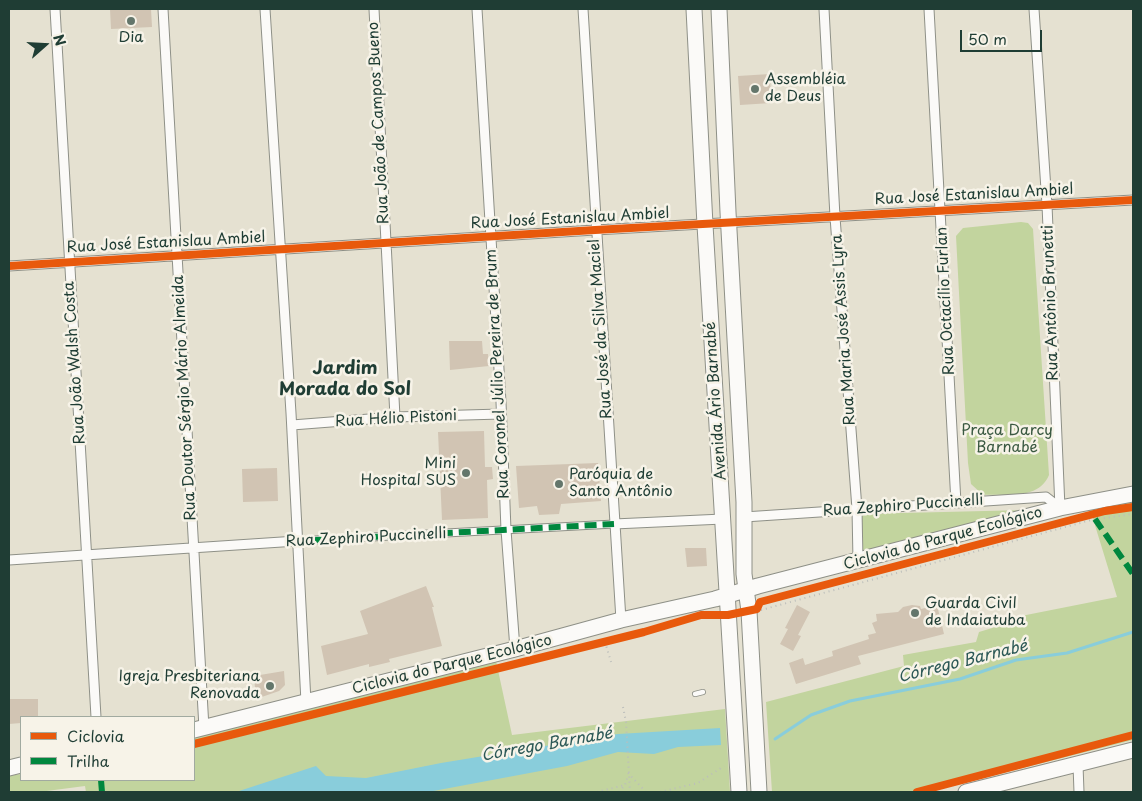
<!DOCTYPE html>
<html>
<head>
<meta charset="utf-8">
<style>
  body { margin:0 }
  #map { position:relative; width:1142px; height:801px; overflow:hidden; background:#e5e1d1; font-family:"Playpen Sans",sans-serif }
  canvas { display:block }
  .frame { position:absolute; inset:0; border:10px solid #1f3d34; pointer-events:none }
  .legend { position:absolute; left:20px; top:716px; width:175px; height:65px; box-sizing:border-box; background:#f7f3e8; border:1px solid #a1aaa0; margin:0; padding:6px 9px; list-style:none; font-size:15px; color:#1f3d34 }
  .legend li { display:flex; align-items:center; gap:10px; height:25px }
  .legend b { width:25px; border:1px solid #a1aaa0 }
  .north { position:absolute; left:20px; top:20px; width:50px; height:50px; -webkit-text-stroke:4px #f7f3e8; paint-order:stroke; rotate:71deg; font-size:14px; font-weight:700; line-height:20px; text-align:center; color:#1f3d34 }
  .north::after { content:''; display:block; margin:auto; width:18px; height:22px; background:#1f3d34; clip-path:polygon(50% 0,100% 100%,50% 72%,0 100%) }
  .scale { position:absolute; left:960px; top:30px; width:82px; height:22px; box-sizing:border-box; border:2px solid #1f3d34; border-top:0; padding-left:6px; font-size:15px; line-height:18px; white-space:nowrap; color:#1f3d34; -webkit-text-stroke:4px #f7f3e8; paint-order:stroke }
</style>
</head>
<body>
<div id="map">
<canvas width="1142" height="801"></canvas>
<div class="frame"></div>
<ul class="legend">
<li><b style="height:6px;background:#e8590c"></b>Ciclovia</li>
<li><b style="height:6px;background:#00873e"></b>Trilha</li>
</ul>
<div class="north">N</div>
<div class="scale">50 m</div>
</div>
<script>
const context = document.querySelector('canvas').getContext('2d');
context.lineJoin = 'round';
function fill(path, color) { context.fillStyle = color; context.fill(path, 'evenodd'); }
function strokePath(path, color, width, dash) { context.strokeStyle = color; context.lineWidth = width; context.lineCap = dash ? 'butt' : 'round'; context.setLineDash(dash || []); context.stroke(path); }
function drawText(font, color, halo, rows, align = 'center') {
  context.font = font + ' "Playpen Sans",sans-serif'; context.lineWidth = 5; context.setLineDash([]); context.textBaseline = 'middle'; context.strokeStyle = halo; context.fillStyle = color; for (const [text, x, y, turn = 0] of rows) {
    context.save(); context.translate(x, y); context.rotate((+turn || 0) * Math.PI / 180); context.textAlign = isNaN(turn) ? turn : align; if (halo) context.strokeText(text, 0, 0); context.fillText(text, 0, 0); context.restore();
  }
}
fill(new Path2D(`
  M1021 222 1028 223 1033 229 1049 475C1039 500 1006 494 983 495L971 484 968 463 956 236 963 228Z
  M1133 502V740L928 792H772L766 702 904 666 903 655 976 642 979 632 1012 622 1011 618 1117 597 1090 509Z
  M1026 510 863 554 861 514Z
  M496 661 512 735 725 709 730 792H86L85 786 39 792H9V776L21 774V780H194V737Z`), '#c2d49e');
fill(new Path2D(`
  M720 728 721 745 678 747 654 754 618 752 567 766 428 792H236L316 766 326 776 366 778 441 763 618 734Z`), '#89cddb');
strokePath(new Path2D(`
  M775 739 811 715 850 701 960 679 1016 660 1067 653 1133 632`), '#89cddb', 3);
fill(new Path2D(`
  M110 9H151L152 27 111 29Z
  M770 74 771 103 740 105 738 76Z
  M449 341H482L483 354H488L489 366 450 370Z
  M484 431 485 467H492L493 479 487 480 488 518 442 520 438 432Z
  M598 463 601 501 561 504 559 514 539 515 537 506 519 508 516 466Z
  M277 468 278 501 243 502 242 469Z
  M685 548H706L707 566 687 567Z
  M426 586 434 607H432L442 646 389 659 390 662 369 667V664L327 675 321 646 368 634 360 611Z
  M797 605 810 612 798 635 801 636 793 651 780 644 788 629 785 628Z
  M912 605 920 606 921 609 937 605 944 634 858 656 861 664 796 684 789 663 803 658 805 665 833 656 832 651 869 639 868 635 876 633 872 623 877 621 876 614 898 612 903 607Z
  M284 671 285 685 279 691 256 699 254 676Z
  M9 699H38V717H21V723L9 724Z`), '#d1c4b3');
const service = new Path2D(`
  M695 694 703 692`);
const pedestrian = new Path2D(`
  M297 541 614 524`);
const minor = new Path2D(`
  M55 9 96 717
  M163 9 204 728
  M265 9 291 413 306 702
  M374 9 395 417
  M477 9 501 402 506 530 515 649
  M583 9 621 620
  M824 9 835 217 857 509 858 561
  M929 9 956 503
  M1034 9 1047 205 1060 508
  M9 266 595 230 1133 200
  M292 425 395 417 501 414
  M744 517 1046 497 1060 508
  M614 524 723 519
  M9 560 297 541
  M1078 765 1079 792`);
const primary = new Path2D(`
  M694 9 705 225 739 792
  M719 9 728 212 744 502V574L749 611 759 792
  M194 730 515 649 621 620 715 599 758 586 1060 508 1133 494
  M9 768 21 765
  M966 792 1133 750`);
strokePath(service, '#8e9087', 6);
strokePath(pedestrian, '#8e9087', 9);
strokePath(minor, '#8e9087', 11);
strokePath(primary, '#8e9087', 17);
strokePath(new Path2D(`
  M761 610 1091 520 1133 514
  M605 642 611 662
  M623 707 626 722 630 792
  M628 773 646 792
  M597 792 625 785
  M619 792 625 785 628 776
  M660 792 698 783 724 766`), '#bcbebb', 2, [1, 4]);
strokePath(service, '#fbfaf8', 4.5);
strokePath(pedestrian, '#fbfaf8', 7);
strokePath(minor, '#fbfaf8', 9);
strokePath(primary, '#fbfaf8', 15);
strokePath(new Path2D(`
  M1095 519 1133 574
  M297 541 614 524
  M101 780 102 792`), '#00873e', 6, [12, 6]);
strokePath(new Path2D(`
  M9 266 595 230 1133 200
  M194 744 644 632 701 615H728L757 609 760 602 1105 511 1133 507
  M917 792 1133 735`), '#e8590c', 8);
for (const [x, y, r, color] of [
  [131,21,5,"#64766b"],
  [755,89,5,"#64766b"],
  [466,473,5,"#64766b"],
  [559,484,5,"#64766b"],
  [915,613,5,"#64766b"],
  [270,686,5,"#64766b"]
]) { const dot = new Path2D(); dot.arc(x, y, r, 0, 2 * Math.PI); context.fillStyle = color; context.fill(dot); strokePath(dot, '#f7f3e8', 2); }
drawText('15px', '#1f3d34', '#f7f3e8', [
  ["Dia",131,38,"center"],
  ["Assembléia",765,80],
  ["de Deus",765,97],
  ["Mini",456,464,"right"],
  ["Hospital SUS",456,481,"right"],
  ["Paróquia de",569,475],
  ["Santo Antônio",569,492],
  ["Guarda Civil",925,604],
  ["de Indaiatuba",925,621],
  ["Igreja Presbiteriana",260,677,"right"],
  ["Renovada",260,694,"right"]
], 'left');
drawText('15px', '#1f3d34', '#f7f3e8', [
  ["Rua João de Campos Bueno",379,123,-93],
  ["Rua José Estanislau Ambiel",974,195,-3],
  ["Rua José Estanislau Ambiel",570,219,-3],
  ["Rua José Estanislau Ambiel",166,243,-3],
  ["Rua Octacílio Furlan",946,301,-93],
  ["Rua Antônio Brunetti",1051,303,-92],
  ["Rua José da Silva Maciel",601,329,-94],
  ["Rua Maria José Assis Lyra",844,330,-94],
  ["Rua João Walsh Costa",75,363,-94],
  ["Rua Coronel Júlio Pereira de Brum",498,374,-93],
  ["Rua Doutor Sérgio Mário Almeida",185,398,-93],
  ["Avenida Ário Barnabé",716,401,-94],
  ["Rua Hélio Pistoni",396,419,-3],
  ["Rua Zephiro Puccinelli",903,506,-4],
  ["Rua Zephiro Puccinelli",366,538,-3],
  ["Ciclovia do Parque Ecológico",943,539,-15],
  ["Ciclovia do Parque Ecológico",452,665,-14]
]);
drawText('15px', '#3a5941', '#f7f3e8', [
  ["Praça Darcy",1007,431],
  ["Barnabé",1007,448]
]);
drawText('italic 16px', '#2c5856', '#f7f3e8', [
  ["Córrego Barnabé",963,662,-14],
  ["Córrego Barnabé",547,745,-10]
]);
drawText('bold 18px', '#1f3d34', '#f7f3e8', [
  ["Jardim",345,369],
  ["Morada do Sol",345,390]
]);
</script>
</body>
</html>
